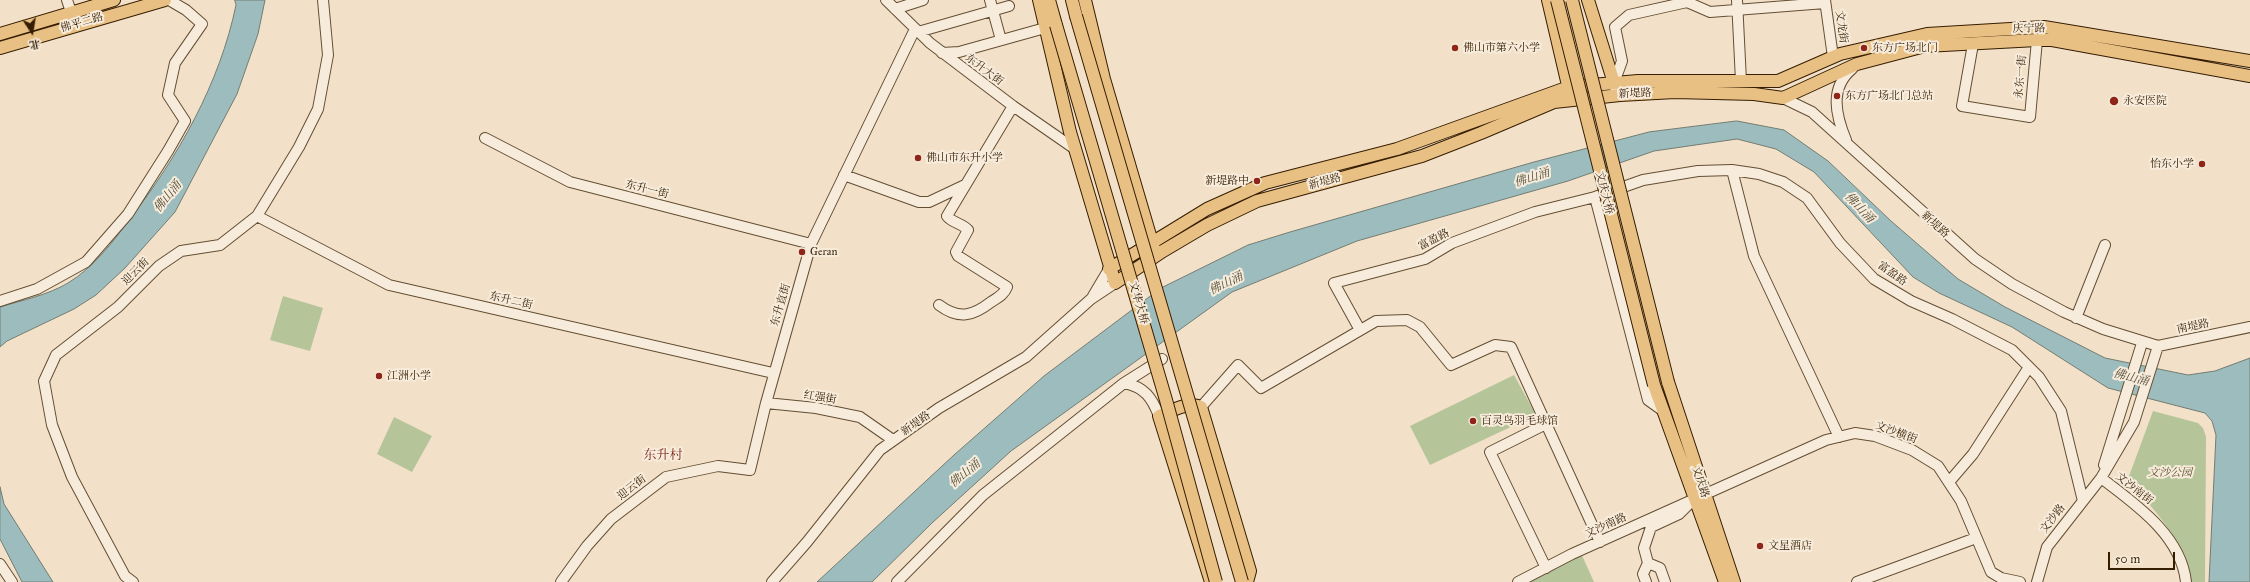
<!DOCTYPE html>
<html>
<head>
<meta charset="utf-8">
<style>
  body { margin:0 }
  #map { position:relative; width:2250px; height:582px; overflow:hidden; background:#f2e1c8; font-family:"IM FELL Great Primer","Noto Serif SC",serif }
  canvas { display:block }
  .north { position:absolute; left:12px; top:12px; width:40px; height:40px; -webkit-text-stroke:3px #f7ecdb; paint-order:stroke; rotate:168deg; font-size:11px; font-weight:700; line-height:16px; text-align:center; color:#351d01 }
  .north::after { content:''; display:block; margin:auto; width:14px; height:18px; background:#351d01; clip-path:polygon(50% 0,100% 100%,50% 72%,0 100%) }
  .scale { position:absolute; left:2108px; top:552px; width:67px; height:18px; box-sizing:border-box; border:2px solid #351d01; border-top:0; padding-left:5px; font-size:12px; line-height:14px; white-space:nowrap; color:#351d01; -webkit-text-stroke:3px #f7ecdb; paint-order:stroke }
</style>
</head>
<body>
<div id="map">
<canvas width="2250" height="582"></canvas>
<div class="north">北</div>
<div class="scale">50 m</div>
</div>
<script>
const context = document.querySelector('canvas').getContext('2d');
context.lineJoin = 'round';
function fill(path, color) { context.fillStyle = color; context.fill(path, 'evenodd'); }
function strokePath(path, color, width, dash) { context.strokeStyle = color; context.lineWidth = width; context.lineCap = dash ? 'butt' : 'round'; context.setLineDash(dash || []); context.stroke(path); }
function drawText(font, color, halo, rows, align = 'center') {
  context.font = font + ' "IM FELL Great Primer","Noto Serif SC",serif'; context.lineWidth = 4; context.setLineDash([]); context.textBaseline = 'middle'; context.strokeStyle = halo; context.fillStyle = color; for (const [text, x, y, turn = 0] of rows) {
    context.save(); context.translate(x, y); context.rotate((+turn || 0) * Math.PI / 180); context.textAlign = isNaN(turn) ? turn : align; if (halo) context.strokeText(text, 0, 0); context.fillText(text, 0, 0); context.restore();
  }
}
fill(new Path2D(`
  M283 296 323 308 310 351 270 340Z
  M1514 375 1536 415 1430 465 1410 426Z
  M2153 411 2198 423 2203 428 2206 437 2205 582H2190C2187 543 2152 508 2128 479Z
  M394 417 432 436 412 472 377 454Z
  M1580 551 1594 582H1519Z`), '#b6c49a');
const water = new Path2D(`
  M235 0H265L258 34 237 94 175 212 125 268 96 295 74 309 7 341 0 347V307C23 300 48 295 68 283 94 267 112 243 129 220 178 157 220 83 236 5Z
  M1737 121 1784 130 1828 161 1891 221 1958 279 2005 307 2105 358 2188 375 2215 371 2250 358V582H2209L2216 435 2212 421 2205 413 2108 388 2012 327 1939 293 1913 277 1814 172 1776 149 1737 139 1654 151 1568 181 1357 241 1232 292 1011 451 932 523 872 582H817L954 455 1044 376 1161 288 1248 245 1290 232 1534 162 1649 132Z
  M0 487 4 504 53 582H22L0 539Z`);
fill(water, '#9dbcbd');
strokePath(water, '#737c72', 1);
const minor = new Path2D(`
  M67 0 71 12
  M886 0 930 43 1013 106 1075 149
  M990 0 1001 40
  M1687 0V2L1710 12 1825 3
  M1737 0 1741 81
  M1825 0 1833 57
  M895 9 923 0
  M918 32 1009 6
  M1973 44 1962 106 2030 117 2037 40
  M942 53 959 52 1045 28
  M1617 95 1614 83 1622 61 1615 27 1629 15 1687 2
  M1783 98 1812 112 1975 259 2012 284 2064 312 2103 329 2158 346 2250 327
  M485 138 570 182 811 244
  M1846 140C1836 116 1829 88 1852 69
  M1732 170 1754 256 1839 437
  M844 175 919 202H929L965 185
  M257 216 389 285 773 373
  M1093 296 1109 269
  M0 301 37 289 86 262 128 214 168 151 185 121 168 95 175 63 202 24 186 10 169 0
  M939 305C959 320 973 316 991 302 997 298 1004 295 1007 287L1004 285 958 256 956 252 968 230C962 223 952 223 947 216L1013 106
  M2076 318 2105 245
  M1360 330 1334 283 1425 259 1452 243 1535 212 1595 197
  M1124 383C1145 387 1152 398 1159 416
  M1201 407 1238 365 1261 388 1376 321 1407 320 1420 327 1451 365 1495 345 1511 347 1600 542
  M1662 410 1648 400 1595 197 1643 180 1698 171 1732 170 1759 174 1783 182 1807 198 1840 243 1874 279 1911 301 1952 319 2012 350 2039 377 2061 411 2083 501
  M893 440 860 417 816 408 766 403 811 244 915 29
  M2104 465 2142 343
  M2101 478C2135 504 2181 535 2186 582
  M1949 482 1973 454 2029 367
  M1648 563 1660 568 1665 582
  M0 564 12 582
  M1546 568 1490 452 1546 424
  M133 582 125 576 72 477 52 425 44 381 56 355 118 307 159 266 181 251 220 245 257 216 299 147 318 109 328 55 323 0
  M561 582 587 546 611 519 666 477 718 466 750 470 766 403
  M772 582 807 542 880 450 939 408 1026 357 1091 299 1115 283
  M897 582 983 495 1124 383 1162 359
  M1518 582 1572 554 1826 440 1855 433 1875 436 1912 450 1938 466 1961 501 1991 572 2001 578 2020 582
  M1646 582 1643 574 1648 563 1644 548 1651 527 1679 514 1689 504
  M1857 582 1976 538
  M2037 582 2047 547 2101 478 2134 422 2158 346`);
const major = new Path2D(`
  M1039 0 1070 132 1115 283 1163 251 1207 225 1257 201 1422 156 1481 133 1554 102 1620 95 1675 92 1754 94 1783 98
  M1049 0 1056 25
  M1072 0 1076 16
  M1085 0 1104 79 1154 249
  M1548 0 1570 94
  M1588 0 1614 83
  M0 34 114 0
  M0 48 165 0
  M1783 98 1857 64 1925 46 2037 40H2052L2250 76
  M1109 269 1207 209 1265 183 1397 149 1569 87 1638 81H1778L1840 54 1927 34 2044 27 2250 61
  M1668 382 1734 582
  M1654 385 1725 582
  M1211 582 1159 416C1172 411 1187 401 1201 407L1250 571 1247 582`);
strokePath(minor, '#644e33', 12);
strokePath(major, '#351d01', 14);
strokePath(minor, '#f7ecdb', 10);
strokePath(major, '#e9c084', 12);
const majorBridge = new Path2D(`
  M1557 0 1654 385
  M1572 0 1668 382
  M1076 16 1242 582
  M1056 25 1166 400 1216 582`);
strokePath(majorBridge, '#351d01', 14, []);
strokePath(majorBridge, '#e9c084', 12);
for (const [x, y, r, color] of [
  [1455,48,4,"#8f2418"],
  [1864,48,4,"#8f2418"],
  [1837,96,4,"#8f2418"],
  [2114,101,5,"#8f2418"],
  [918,158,4,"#8f2418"],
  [2202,164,4,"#8f2418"],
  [1257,181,4,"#8f2418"],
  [802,252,4,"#8f2418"],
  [379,376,4,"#8f2418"],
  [1473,421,4,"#8f2418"],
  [1760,546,4,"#8f2418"]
]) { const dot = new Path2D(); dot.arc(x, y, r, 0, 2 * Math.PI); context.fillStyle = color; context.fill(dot); strokePath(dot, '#f7ecdb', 1.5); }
drawText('11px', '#351d01', '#f7ecdb', [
  ["佛平二路",82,23,-16],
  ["文龙街",1841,27,82],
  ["庆宁路",2029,29,-1],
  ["东升大街",984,70,37],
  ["永东一街",2021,77,-85],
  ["新堤路",1635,94,-3],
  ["新堤路",1325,182,-15],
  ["东升一街",647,190,14],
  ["文庆大桥",1604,193,76],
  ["新堤路",1935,225,43],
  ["富盈路",1434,240,-27],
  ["迎云街",136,272,-45],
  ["富盈路",1892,274,35],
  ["东升二街",511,301,13],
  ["文华大桥",1138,303,74],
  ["东升直街",781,305,-74],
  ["南堤路",2193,327,-12],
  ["红强街",820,398,9],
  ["新堤路",916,424,-35],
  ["文沙横街",1896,433,20],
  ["文庆路",1700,482,72],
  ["迎云街",632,488,-38],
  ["文沙南街",2134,489,38],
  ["文沙路",2053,519,-52],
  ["文沙南路",1606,526,-24]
]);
drawText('11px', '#351d01', '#f7ecdb', [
  ["佛山市第六小学",1463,48],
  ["东方广场北门",1872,48],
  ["东方广场北门总站",1845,96],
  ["永安医院",2123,101],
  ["佛山市东升小学",926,158],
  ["怡东小学",2194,164,"right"],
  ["新堤路中",1249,181,"right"],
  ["Geran",810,252],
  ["江洲小学",387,376],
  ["百灵鸟羽毛球馆",1481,421],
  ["文星酒店",1768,546]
], 'left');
drawText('italic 11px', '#5c4f2f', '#f7ecdb', [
  ["文沙公园",2170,473]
]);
drawText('italic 12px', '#544d39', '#f7ecdb', [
  ["佛山涌",1532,178,-18],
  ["佛山涌",168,197,-51],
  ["佛山涌",1859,208,46],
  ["佛山涌",1226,284,-26],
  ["佛山涌",2131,378,14],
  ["佛山涌",965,474,-40]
]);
drawText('13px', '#7a1f14', '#f7ecdb', [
  ["东升村",663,456]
]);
</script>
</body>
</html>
